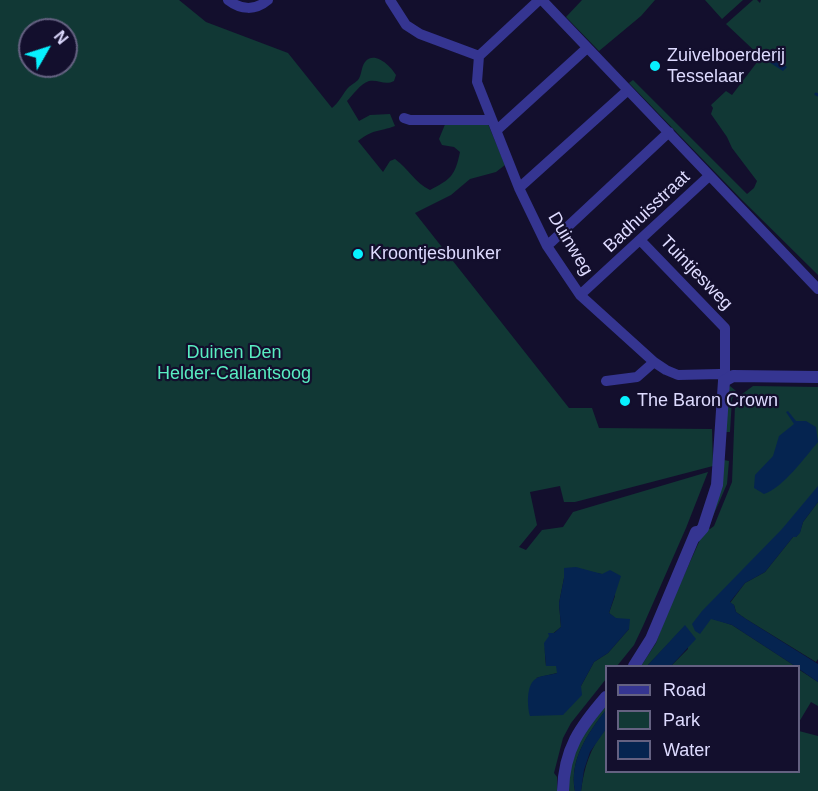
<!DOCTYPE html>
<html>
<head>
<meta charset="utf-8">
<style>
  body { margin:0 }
  #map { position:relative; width:818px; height:791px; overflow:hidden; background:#130f2d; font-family:Helvetica,sans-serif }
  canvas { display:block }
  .legend { position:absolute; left:605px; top:665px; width:195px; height:108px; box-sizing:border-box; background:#130f2d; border:2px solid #646181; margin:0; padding:8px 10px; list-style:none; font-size:18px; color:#dedbff }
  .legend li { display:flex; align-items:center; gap:12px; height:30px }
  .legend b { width:30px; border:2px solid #646181 }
  .north { position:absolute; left:18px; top:18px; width:60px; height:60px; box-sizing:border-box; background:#130f2d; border:2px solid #646181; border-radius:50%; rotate:51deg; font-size:16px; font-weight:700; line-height:24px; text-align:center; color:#dedbff }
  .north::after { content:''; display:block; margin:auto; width:21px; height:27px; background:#07f1ff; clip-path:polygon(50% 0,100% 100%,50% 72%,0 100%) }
</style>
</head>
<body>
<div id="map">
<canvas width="818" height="791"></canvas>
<ul class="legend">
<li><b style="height:8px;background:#353591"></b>Road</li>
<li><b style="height:16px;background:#113835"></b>Park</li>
<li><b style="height:16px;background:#052450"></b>Water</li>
</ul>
<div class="north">N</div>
</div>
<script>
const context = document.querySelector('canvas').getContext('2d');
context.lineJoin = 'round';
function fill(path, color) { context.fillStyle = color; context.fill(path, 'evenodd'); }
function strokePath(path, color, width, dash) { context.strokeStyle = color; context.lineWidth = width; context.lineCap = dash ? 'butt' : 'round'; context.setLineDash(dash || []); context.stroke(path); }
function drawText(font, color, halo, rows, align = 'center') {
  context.font = font + ' Helvetica,sans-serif'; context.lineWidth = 4.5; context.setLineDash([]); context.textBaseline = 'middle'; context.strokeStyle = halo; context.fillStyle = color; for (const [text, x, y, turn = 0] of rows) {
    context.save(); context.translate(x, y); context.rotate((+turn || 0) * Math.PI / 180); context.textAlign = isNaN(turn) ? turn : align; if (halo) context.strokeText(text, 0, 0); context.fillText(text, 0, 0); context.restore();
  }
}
fill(new Path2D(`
  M0 0H179L206 22 288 53 332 108C339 102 341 97 347 89 350 85 354 84 358 80 362 75 361 67 365 62 374 50 391 66 396 75L394 81C385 86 378 79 369 81 360 84 353 95 347 101L359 121 370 115 390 114 395 126C379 132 373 129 358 141L383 172 390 161 395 159C408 168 415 183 430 190 451 179 455 176 460 152L454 147 442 145 439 139 446 122 488 124 505 165 496 172 470 179 451 195 415 213 569 408H592L599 428 712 429 713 466 575 502H564L560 486 530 492 537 525 519 547 526 550 542 530 563 527 573 512 708 472 686 528 643 626 634 645 617 666H606V679L571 723 563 738 554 773 557 777V791H0ZM30 30H66V66H30ZM590 572 602 574 615 596 609 613 629 629 608 653 594 662 581 686 536 678 557 673V666L546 665C544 643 543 641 561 627L559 603 564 578Z
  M582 0H655L641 16 599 51 566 17Z
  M705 0H743L722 19Z
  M753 0H757L760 3 761 0H818V275L741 199 629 83 633 80 747 194 754 188 757 181 732 148 727 137 711 114 713 108 711 105 726 91 732 95 761 57 726 24Z
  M730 386 736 391 732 399 730 432H725L728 389Z
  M753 386 818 387V491L711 618 732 625 795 666H671L688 649 685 626 647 666H641L656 643 667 613 703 533 707 527 710 529 714 526 732 482 735 405 738 397Z
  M724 460 729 461 727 484 710 523Z
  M818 502V659L816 662 746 619 736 612 734 605 730 603 745 583 765 572 793 537H796L800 532 803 522Z
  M798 669 818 682V706L811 702 799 722Z
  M606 704V710C588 733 569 760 575 791H568V776L577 743Z
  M606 729V772H798L799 731 818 736V791H581C584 768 590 747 606 729Z`), '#113835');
fill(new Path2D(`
  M765 53 787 67 783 71 761 57Z
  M788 411 796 421H806L816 427 818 442C804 458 784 487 764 494L754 488 755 475 773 456 779 436 794 424 786 412Z
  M818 486V502L803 522 800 533 796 537H793L765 572 745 583 730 602 734 605 736 612 746 619 818 664V682L799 669 798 666H795L732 625 711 619 700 634 695 631 692 624 702 611 782 529Z
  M576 567 602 574 610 570 621 576 609 613 616 618 630 619 629 629 608 653 594 662 581 686 582 695 563 715 530 716C527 706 526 683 537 678 542 675 551 675 557 673L556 666H546L544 643 549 636 548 633H554L561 627 559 603 564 578V568Z
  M685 625 696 639 671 666H647Z
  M606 710V729L590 752 584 770 581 791H575C569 760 588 733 606 710Z`), '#052450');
strokePath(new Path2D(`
  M816 94 818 95`), '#052450', 3);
strokePath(new Path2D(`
  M228 0C241 10 255 11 268 0
  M390 0 406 25 420 34 479 56
  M539 0 479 56 477 82 519 188 547 246 580 295 654 362 666 370 678 375 720 374 725 380
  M542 0 818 289
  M404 118 410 120H491
  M497 130 587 48
  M519 188 628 90
  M641 241 725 328V380
  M547 246 669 132
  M580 295 709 176
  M606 381 637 377 654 362`), '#353591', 10);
strokePath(new Path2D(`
  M695 537 703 528 717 485 724 381 733 376 818 377
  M634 666 651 639 696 532
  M563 791C564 749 580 727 606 697`), '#353591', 12);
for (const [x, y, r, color] of [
  [655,66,6,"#07f1ff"],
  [358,254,6,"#07f1ff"],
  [625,401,6,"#07f1ff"]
]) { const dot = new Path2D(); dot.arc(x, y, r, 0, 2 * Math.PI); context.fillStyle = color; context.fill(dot); strokePath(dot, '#130f2d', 2); }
drawText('18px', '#dedbff', '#130f2d', [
  ["Zuivelboerderij",667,56],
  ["Tesselaar",667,77],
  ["Kroontjesbunker",370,254],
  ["The Baron Crown",637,401]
], 'left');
drawText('18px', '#dedbff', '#130f2d', [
  ["Badhuisstraat",647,212,-43],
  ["Duinweg",570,244,59],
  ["Tuintjesweg",696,273,46]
]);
drawText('18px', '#59edc1', '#130f2d', [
  ["Duinen Den",234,353],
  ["Helder-Callantsoog",234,374]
]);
</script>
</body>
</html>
